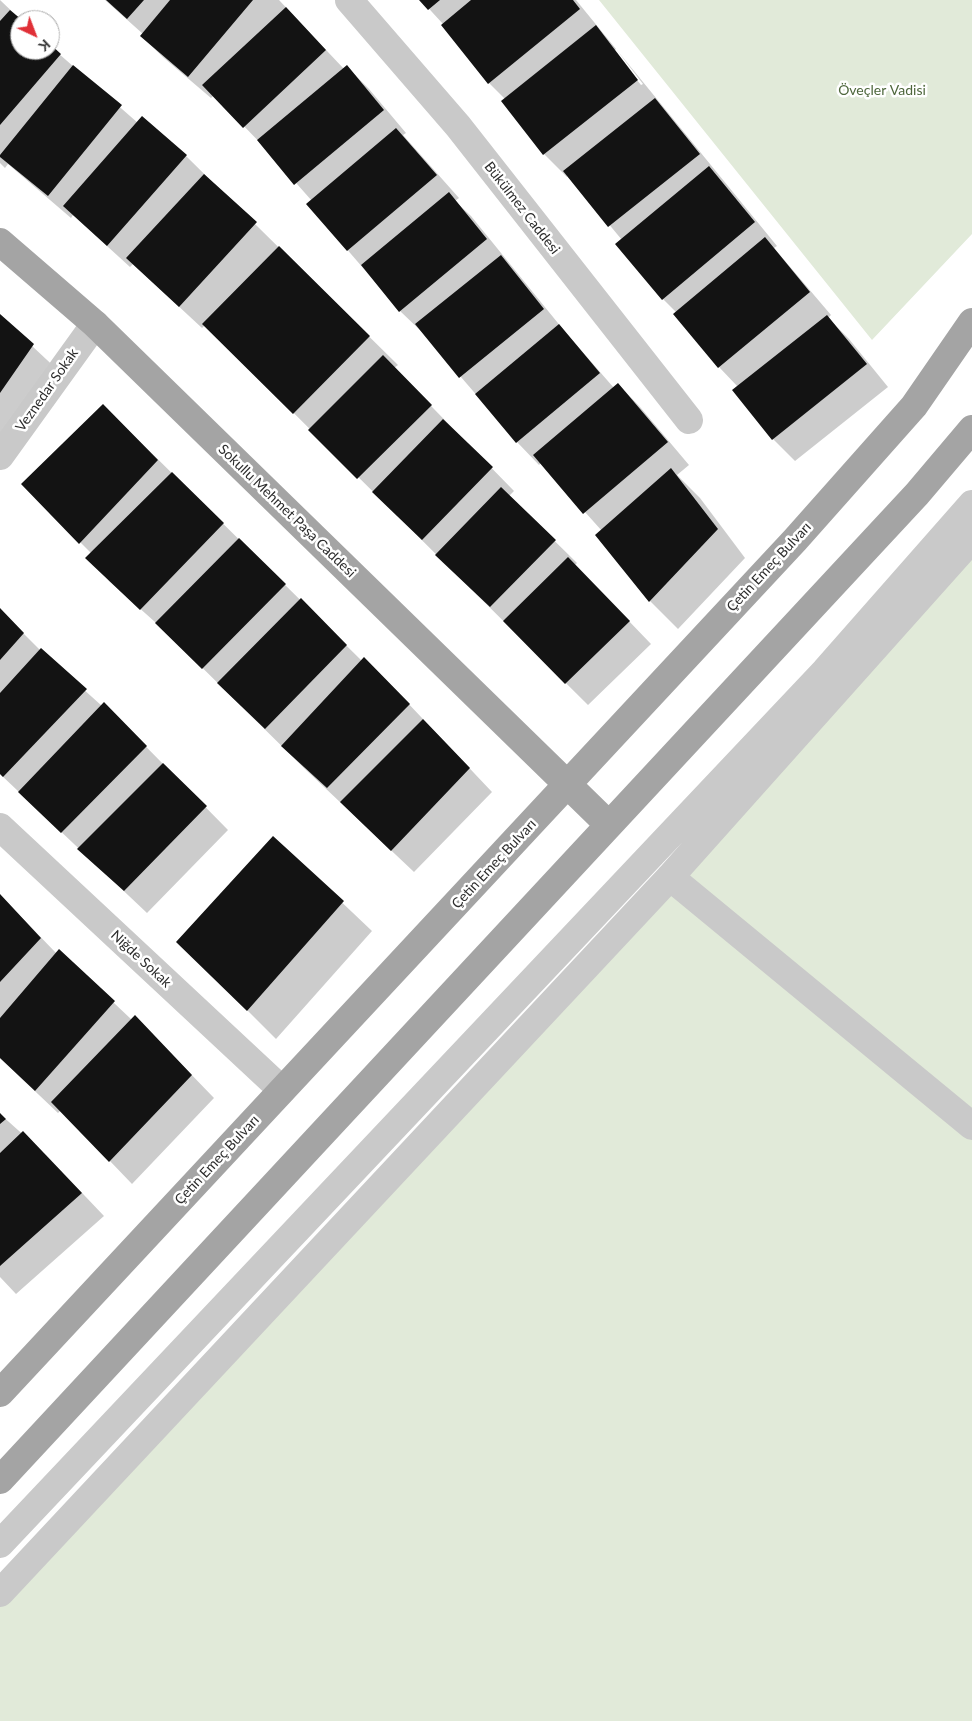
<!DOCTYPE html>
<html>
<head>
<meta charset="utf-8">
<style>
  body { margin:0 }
  #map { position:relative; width:972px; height:1721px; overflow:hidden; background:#fff; font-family:Lato,sans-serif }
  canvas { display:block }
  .north { position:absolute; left:10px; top:10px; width:50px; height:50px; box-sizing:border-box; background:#fff; border:1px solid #ababab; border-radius:50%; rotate:137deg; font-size:14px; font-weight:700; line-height:20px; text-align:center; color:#2c2c2c }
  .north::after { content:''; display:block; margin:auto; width:18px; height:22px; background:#e03037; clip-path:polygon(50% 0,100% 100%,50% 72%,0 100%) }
</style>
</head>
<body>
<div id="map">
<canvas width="972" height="1721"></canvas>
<div class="north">K</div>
</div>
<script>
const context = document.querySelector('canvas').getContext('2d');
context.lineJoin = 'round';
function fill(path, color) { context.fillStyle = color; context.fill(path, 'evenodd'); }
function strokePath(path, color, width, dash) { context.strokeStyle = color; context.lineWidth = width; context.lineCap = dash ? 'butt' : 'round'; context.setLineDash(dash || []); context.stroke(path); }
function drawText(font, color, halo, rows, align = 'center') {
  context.font = font + ' Lato,sans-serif'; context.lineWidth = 5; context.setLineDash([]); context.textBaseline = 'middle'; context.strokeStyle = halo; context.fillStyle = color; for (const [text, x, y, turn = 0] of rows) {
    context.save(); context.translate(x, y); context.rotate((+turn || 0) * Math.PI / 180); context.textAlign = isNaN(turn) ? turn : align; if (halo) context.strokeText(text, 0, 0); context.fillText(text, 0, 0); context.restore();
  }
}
fill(new Path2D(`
  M599 0H972V234L872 340Z
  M972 539V1721H0V1593Z`), '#e1ead9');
fill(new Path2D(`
  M0 0 21 20 20 50H50V46L138 123 186 156 398 365 394 368 514 491 509 496 577 563 575 565 651 644 588 705 205 325 202 328 133 264 130 267 73 215 71 218 8 164 5 168 0 163Z
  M105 0H279L344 69 347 67 369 89 406 133 403 135 459 198 455 201 471 216 566 333 614 388 618 384 640 407 689 465 677 475 700 498 745 558 678 629 650 601 602 531 541 463 539 465 517 442 423 333 400 311 308 204 312 201 266 149 214 95 211 98 164 58 141 36 143 34Z
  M421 0H576L777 246 774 248 831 315 828 318 849 339 888 387 795 461 773 439 738 387 719 367 676 312 663 299 622 240 568 175 567 177 544 154 502 101 505 99 489 83 443 24ZM616 49 643 84 641 85 614 51Z
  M0 316 62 374 0 463Z
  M103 405 362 661 387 681 492 792 414 872 305 769 164 630 109 581 92 554 22 484Z
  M0 610 41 651 102 706 104 704 228 830 147 913 0 774Z
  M273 837 372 931 276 1039 207 970Z
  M0 895 57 954 59 951 132 1020 157 1039 214 1098 132 1184 61 1110 58 1113 0 1058Z
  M0 1114 46 1155 104 1216 16 1294 0 1277Z`), '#0003');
fill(new Path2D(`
  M106 0H144L127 19Z
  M170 0H253L188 77 140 36Z
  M419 0H440L428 10Z
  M471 0H573L580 9 488 84 441 25Z
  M286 7 326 50 243 128 202 85Z
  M10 10 22 20H20V50H50V44L61 54 0 125V21Z
  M596 25 638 80 543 155 501 101Z
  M73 65 122 105 48 196 0 157V155Z
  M347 65 384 110 294 185 257 140Z
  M655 98 700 154 608 227 563 171Z
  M142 116 187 155 107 246 63 206Z
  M396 128 437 175 347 251 306 204Z
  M709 166 755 222 662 300 615 244Z
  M204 174 257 222 179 307 126 258Z
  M449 192 487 239 399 312 361 265Z
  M765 237 810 292 718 368 673 314Z
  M279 246 370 336 293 414 202 324Z
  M501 255 544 309 459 378 415 324Z
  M0 314 34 344 0 393Z
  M827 315 867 364 772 440 732 390Z
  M559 324 600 373 516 443 475 394Z
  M383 355 432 405 357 479 308 430Z
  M618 383 668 442 583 514 533 455Z
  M103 404 158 460 79 544 21 484Z
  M443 419 493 467 422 540 372 492Z
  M671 468 718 529 649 602 595 535Z
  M172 472 224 523 140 610 85 558Z
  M501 487 556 540 490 607 435 555Z
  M239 538 286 584 202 669 155 623Z
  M568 557 630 621 565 684 503 621Z
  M301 598 347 645 265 729 217 683Z
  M0 608 24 633 0 660Z
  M41 648 87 689 3 777 0 774V693Z
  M364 657 410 704 327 788 281 746Z
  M104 702 147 746 61 833 18 792Z
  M423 719 470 768 391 851 340 802Z
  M163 763 207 806 124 891 77 849Z
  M273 836 344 901 247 1011 176 942Z
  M0 894 41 938 0 982Z
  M59 949 115 1001 35 1091 0 1058V1018Z
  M135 1015 192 1075 109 1162 51 1102Z
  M0 1113 6 1119 0 1124Z
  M23 1131 82 1193 0 1266V1153Z`), '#131313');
strokePath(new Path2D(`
  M349 0 458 126 689 420
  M0 456 95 324
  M0 827 282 1090
  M670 877 972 1126
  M0 1544 825 671 972 504
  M0 1593 670 877 972 539`), '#c9c9c9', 28);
strokePath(new Path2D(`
  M0 242 95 324 608 824
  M0 1393 795 540 914 406 972 322
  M0 1480 917 494 972 429`), '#a4a4a4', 28);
drawText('14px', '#4d663b', '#fff', [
  ["Öveçler Vadisi",882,90]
]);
drawText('14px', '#2c2c2c', '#fff', [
  ["Bükülmez Caddesi",522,208,52],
  ["Veznedar Sokak",47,390,-55],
  ["Sokullu Mehmet Paşa Caddesi",287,511,44],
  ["Çetin Emeç Bulvarı",769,567,-47],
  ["Çetin Emeç Bulvarı",494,864,-47],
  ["Niğde Sokak",141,959,43],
  ["Çetin Emeç Bulvarı",217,1160,-47]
]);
</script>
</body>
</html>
